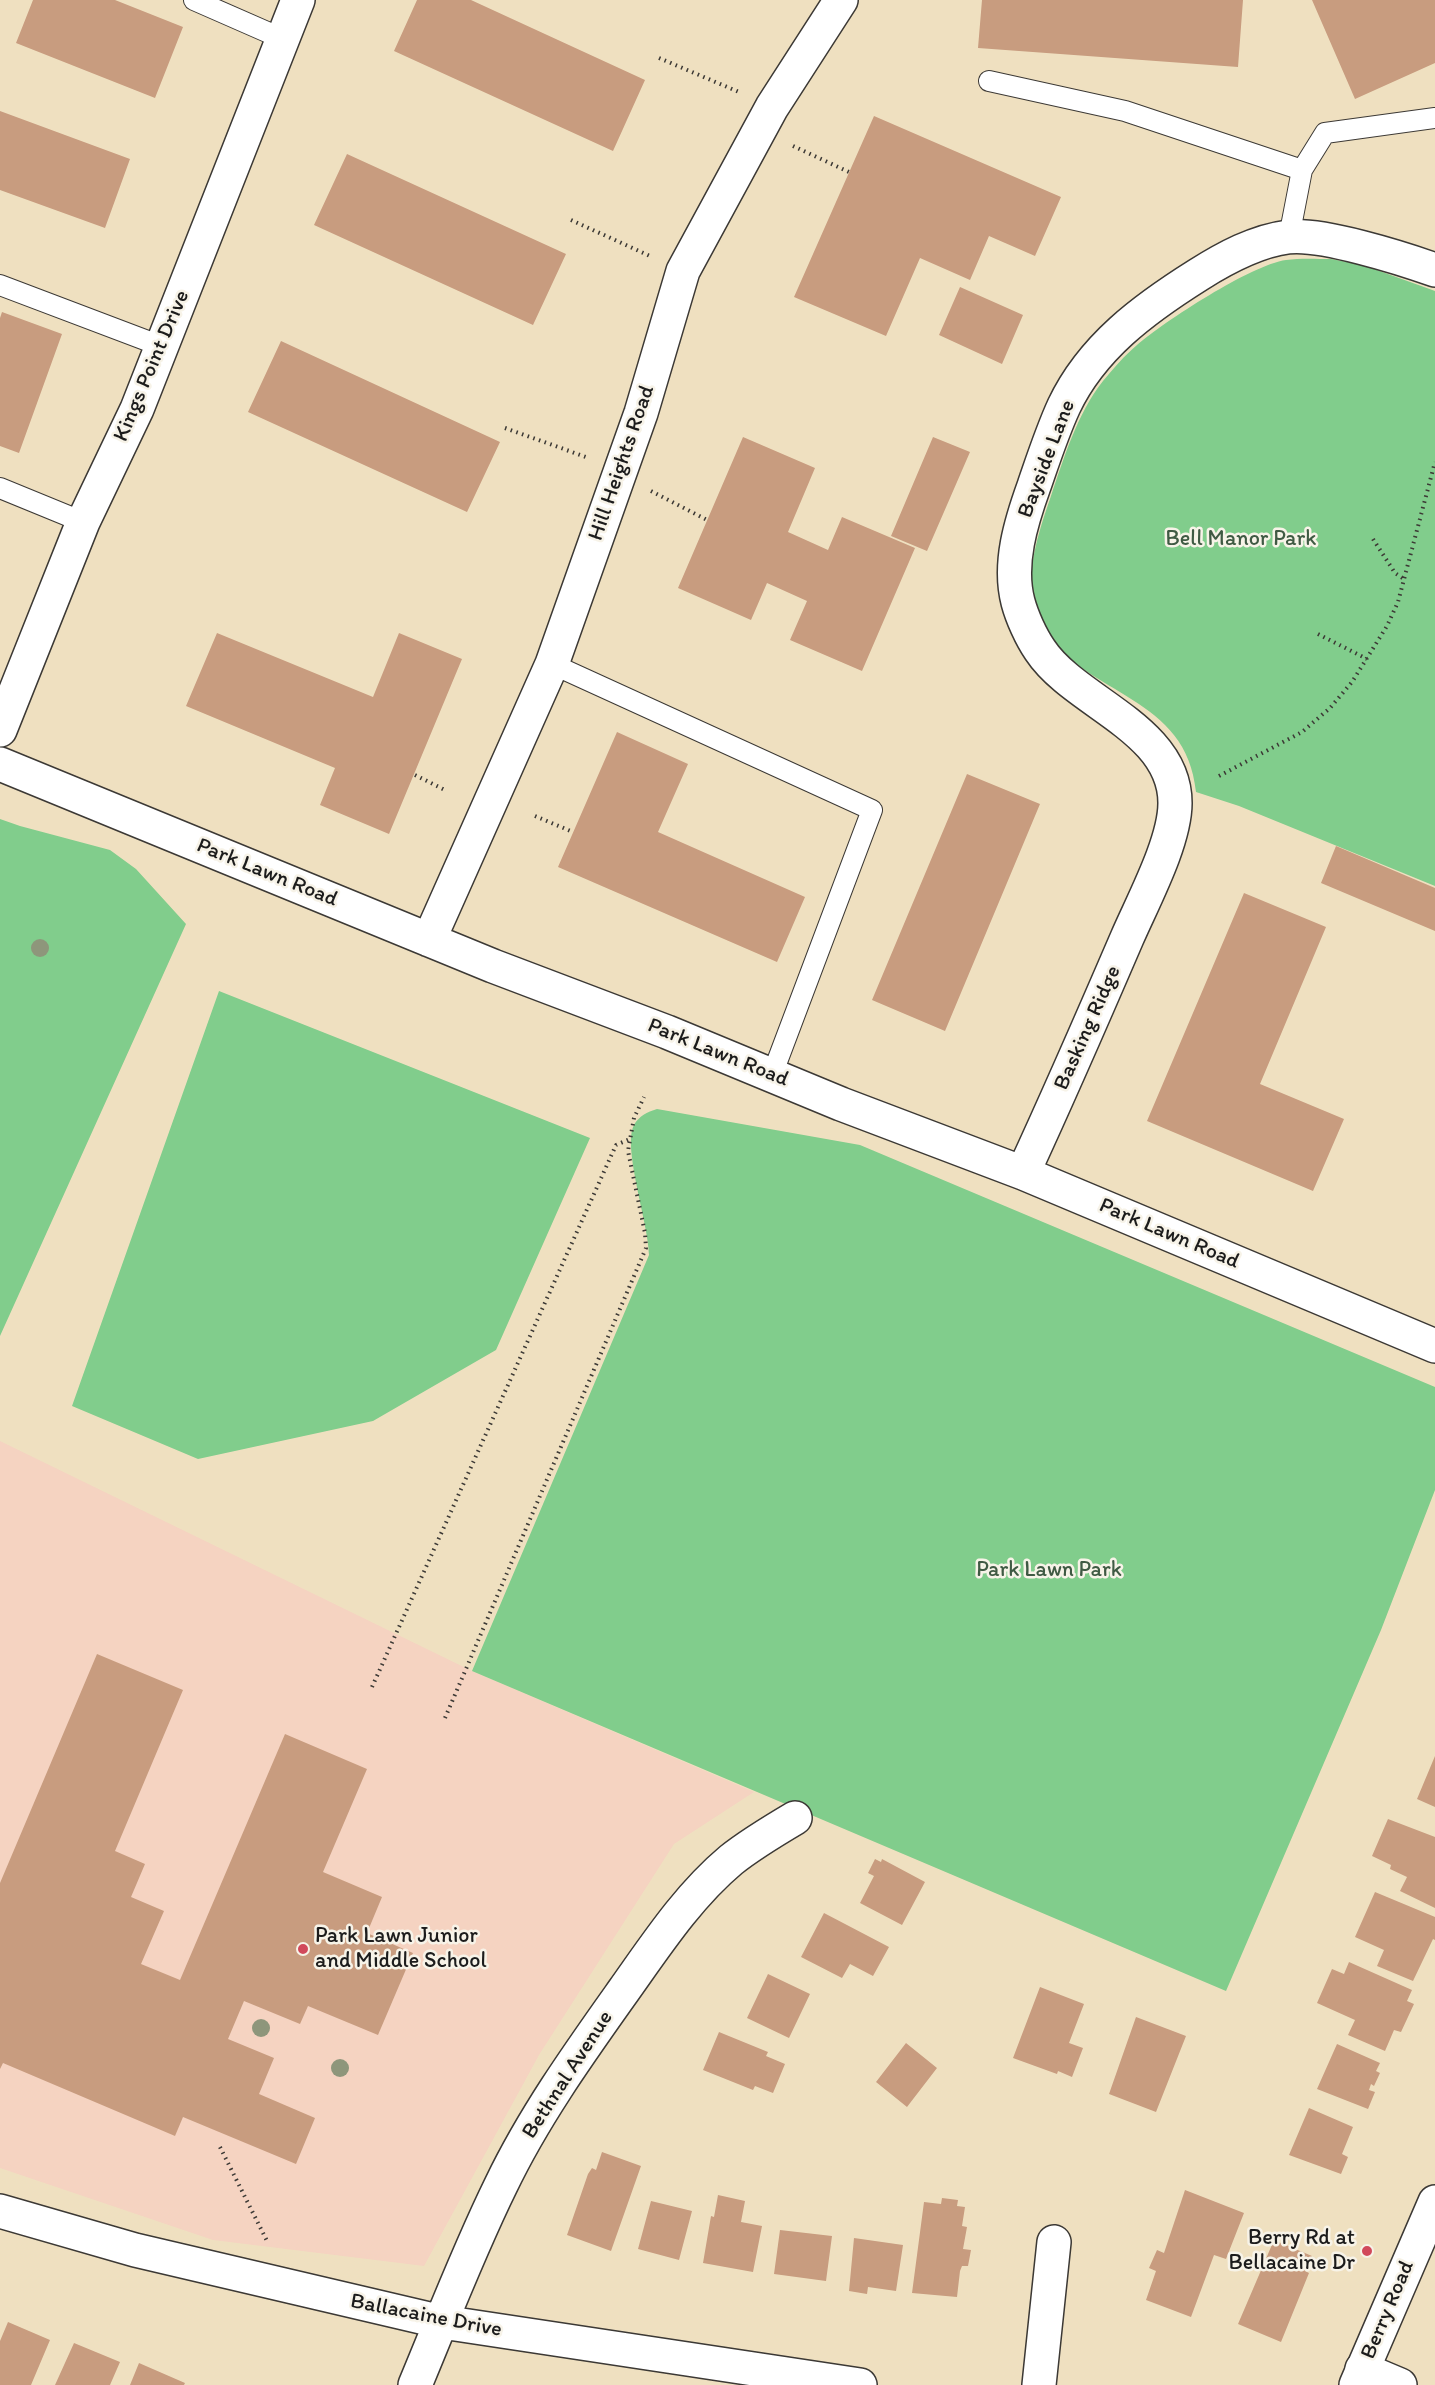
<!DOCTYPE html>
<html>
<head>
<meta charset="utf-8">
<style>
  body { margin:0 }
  canvas { display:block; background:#efe0c0 }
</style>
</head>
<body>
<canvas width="1435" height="2385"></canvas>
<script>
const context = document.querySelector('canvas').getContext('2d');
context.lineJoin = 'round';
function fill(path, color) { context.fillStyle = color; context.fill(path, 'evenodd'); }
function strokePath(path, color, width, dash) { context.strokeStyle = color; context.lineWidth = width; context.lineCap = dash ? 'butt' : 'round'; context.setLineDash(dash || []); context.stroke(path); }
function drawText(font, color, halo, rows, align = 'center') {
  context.font = font + ' Itim,sans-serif'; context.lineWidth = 5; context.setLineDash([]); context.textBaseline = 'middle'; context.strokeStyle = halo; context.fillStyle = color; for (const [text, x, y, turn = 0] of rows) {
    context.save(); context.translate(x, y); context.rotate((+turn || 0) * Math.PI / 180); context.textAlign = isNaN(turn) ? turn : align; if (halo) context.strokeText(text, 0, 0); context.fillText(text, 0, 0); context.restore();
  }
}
fill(new Path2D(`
  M0 1441 472 1671 754 1792 674 1844 539 2055 424 2266 213 2240 0 2168Z`), '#f5d3c1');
fill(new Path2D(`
  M1331 259 1363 265 1435 291V886L1239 806 1196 792C1187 696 1087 696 1044 631 1040 625 1033 618 1032 611 1026 572 1038 533 1051 496 1064 458 1077 414 1103 381 1113 369 1125 355 1137 345 1165 321 1251 265 1286 260 1300 258 1317 259 1331 259Z
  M0 819 20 826 110 850 136 869 186 924 0 1336Z
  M219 991 590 1138 496 1350 373 1421 198 1459 72 1406Z
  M657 1109 860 1145 1435 1387V1490L1381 1630 1226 1991 472 1671 649 1255C649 1225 622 1147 634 1125 639 1116 647 1112 657 1109Z`), '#81cd8c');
fill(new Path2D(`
  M33 0H115L183 27 155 98 16 43Z
  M417 0H471L645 80 613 151 394 51Z
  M982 0H1243L1238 67 978 48Z
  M1312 0H1435V63L1355 99Z
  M0 111 130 159 105 228 0 190Z
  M874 116 1061 197 1035 256 989 236 970 280 920 258 886 336 794 297Z
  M347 154 566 254 533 325 314 225Z
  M960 287 1023 315 1002 364 939 335Z
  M2 312 62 334 19 453 0 446V318Z
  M281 341 500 442 467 512 248 412Z
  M743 437 815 468 788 532 828 550 842 517 915 548 862 671 790 640 807 601 767 583 751 620 678 588Z
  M933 437 970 452 927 551 891 536Z
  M217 633 373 697 399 633 462 659 389 834 320 805 335 768 186 706Z
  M617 732 688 764 658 832 805 897 777 962 558 867Z
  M967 774 1040 804 945 1031 872 1000Z
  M1336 846 1435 888V931L1321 883Z
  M1244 893 1326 927 1260 1084 1344 1119 1313 1191 1147 1121Z
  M97 1654 183 1690 115 1851 145 1864 131 1897 164 1911 141 1964 180 1980 285 1734 367 1769 323 1872 382 1897 367 1933 413 1953 378 2035 308 2006 300 2024 244 2001 228 2039 274 2058 259 2094 315 2118 296 2164 183 2117 175 2136 3 2063 0 2069V1883Z
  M1435 1756V1807L1417 1799Z
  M1388 1819 1435 1837V1908L1400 1891 1407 1877 1390 1869 1391 1865 1372 1856Z
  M875 1859 881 1862 882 1859 925 1882 902 1925 860 1903 874 1876 868 1873Z
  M1375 1892 1435 1917V1940L1433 1939 1413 1981 1377 1966 1384 1950 1355 1937Z
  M824 1913 889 1947 873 1976 850 1964 842 1978 801 1957Z
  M1349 1962 1412 1990 1407 2001 1414 2004 1401 2032 1394 2030 1385 2051 1348 2035 1355 2020 1317 2003 1332 1969 1344 1974Z
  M768 1974 810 1994 789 2038 747 2018Z
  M1040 1987 1084 2004 1069 2043 1083 2048 1072 2077 1058 2071 1057 2074 1013 2058Z
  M1136 2017 1186 2036 1156 2112 1109 2094Z
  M719 2032 768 2052 766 2056 785 2064 773 2093 755 2086 753 2090 703 2070Z
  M906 2043 937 2068 907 2107 876 2082Z
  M1337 2044 1380 2063 1376 2071 1380 2073 1374 2086 1371 2084 1369 2090 1375 2092 1368 2109 1317 2089Z
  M1309 2108 1353 2127 1342 2154 1348 2157 1341 2174 1289 2155Z
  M602 2152 641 2166 611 2251 567 2235 588 2174 592 2168 596 2170Z
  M1185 2190 1244 2213 1226 2259 1214 2255 1191 2317 1146 2300 1156 2271 1149 2268 1157 2250 1164 2253Z
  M718 2195 745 2201 741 2222 762 2226 753 2272 703 2263 711 2216 714 2217Z
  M942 2198 958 2200 957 2206 965 2207 962 2226 967 2227 963 2249 971 2250 968 2266H962L960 2271 957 2297 912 2293 924 2202 941 2204Z
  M651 2201 692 2211 679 2260 638 2249Z
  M780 2230 832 2236 826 2281 774 2274Z
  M854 2238 903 2245 896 2291 868 2287 867 2294 849 2291Z
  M1274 2240 1312 2256 1305 2271 1309 2273 1281 2342 1238 2324Z
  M8 2322 50 2340 31 2385H0V2341Z
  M74 2343 120 2362 110 2385H55Z
  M139 2363 185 2383 184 2385H130Z`), '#c89c7f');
const lane = new Path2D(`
  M194 0 283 39
  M989 81 1125 111 1302 170
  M1289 237 1302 170 1325 133 1435 118
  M0 285 161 346
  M0 488 83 522
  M552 664 872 810 772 1075`);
const street = new Path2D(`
  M0 730 83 522 137 409 298 0
  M0 764 493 966 667 1032 841 1104 1023 1173 1435 1346
  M429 940 552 664 641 413 683 271 772 107 841 0
  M1023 1173C1059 1095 1093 1017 1127 938 1143 901 1175 842 1175 803 1175 728 1075 703 1040 650 1031 637 1022 617 1018 602 1008 564 1021 522 1034 486 1043 460 1052 432 1064 406 1092 347 1144 309 1198 275 1225 258 1256 241 1288 237 1322 233 1401 258 1435 270
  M0 2211 135 2250 442 2322 860 2385
  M1362 2369 1400 2385
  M415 2385C443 2318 469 2250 501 2185 534 2116 580 2052 624 1990 656 1945 688 1896 731 1860 751 1844 773 1831 795 1818
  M1039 2385 1054 2242`);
const secondary = new Path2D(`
  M1356 2385 1435 2202`);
strokePath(lane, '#3c3935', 22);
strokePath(street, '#3c3935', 36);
strokePath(secondary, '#3c3935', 36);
strokePath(new Path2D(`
  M659 58 739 92
  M793 146 849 172
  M571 220 650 256
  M505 428 586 457
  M651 491 707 520
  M1373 539 1395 573 1404 579
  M1318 634 1367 659
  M415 775 445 790
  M1219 776 1302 732 1330 708 1352 682 1387 626 1398 602 1435 462
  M535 816 573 832
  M372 1687 616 1145 630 1139
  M445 1718 646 1248 645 1233 628 1151 634 1118 644 1097
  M220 2147 268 2243`), '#3c3935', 4, [1.5, 4.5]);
strokePath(lane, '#fff', 20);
strokePath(street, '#fff', 33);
strokePath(secondary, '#fff', 33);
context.fillStyle = '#8e967b';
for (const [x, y] of [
  [40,948],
  [261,2028],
  [340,2068]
]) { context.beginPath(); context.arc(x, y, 9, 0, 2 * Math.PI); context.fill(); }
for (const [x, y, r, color] of [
  [303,1949,6,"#d1495b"],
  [1367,2251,6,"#d1495b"]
]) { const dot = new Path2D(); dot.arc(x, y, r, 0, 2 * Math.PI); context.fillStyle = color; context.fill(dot); strokePath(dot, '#f7f3e8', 2); }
drawText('22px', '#1c1c1c', '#f7f3e8', [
  ["Kings Point Drive",152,366,-67],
  ["Bayside Lane",1047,459,-69],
  ["Hill Heights Road",622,463,-71],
  ["Park Lawn Road",267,873,22],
  ["Basking Ridge",1088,1028,-66],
  ["Park Lawn Road",718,1053,22],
  ["Park Lawn Road",1169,1234,23],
  ["Bethnal Avenue",568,2075,-57],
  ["Berry Road",1388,2310,-67],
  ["Ballacaine Drive",426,2316,11]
]);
drawText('22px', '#3f5a43', '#f7f3e8', [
  ["Bell Manor Park",1241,539],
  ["Park Lawn Park",1049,1570]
]);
drawText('22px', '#1c1c1c', '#f7f3e8', [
  ["Park Lawn Junior",315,1936],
  ["and Middle School",315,1961],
  ["Berry Rd at",1355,2238,"right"],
  ["Bellacaine Dr",1355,2263,"right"]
], 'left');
</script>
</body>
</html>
